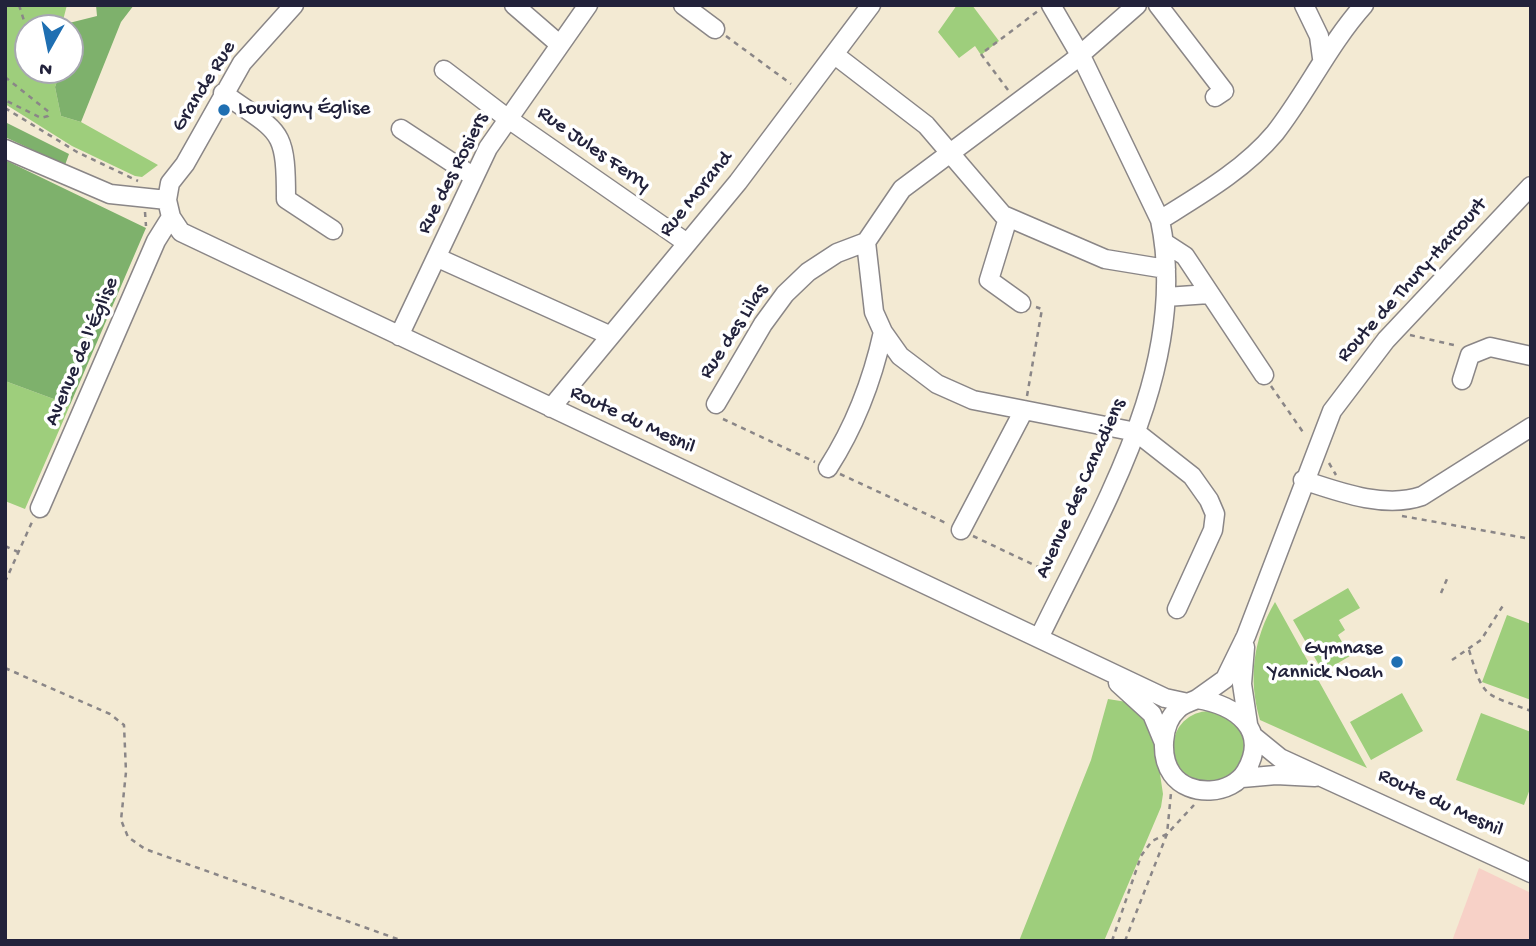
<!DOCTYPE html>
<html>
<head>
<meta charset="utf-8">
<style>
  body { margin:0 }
  #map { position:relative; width:1536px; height:946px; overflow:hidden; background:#f3ead3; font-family:"Gochi Hand",sans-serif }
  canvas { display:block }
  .frame { position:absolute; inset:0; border:7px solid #22223b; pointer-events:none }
  .north { position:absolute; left:14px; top:14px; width:70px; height:70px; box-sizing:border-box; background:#fff; border:2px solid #a7a7b1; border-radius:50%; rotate:189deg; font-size:19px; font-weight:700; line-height:28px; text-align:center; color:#22223b }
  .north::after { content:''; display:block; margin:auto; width:24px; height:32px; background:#1f6fb2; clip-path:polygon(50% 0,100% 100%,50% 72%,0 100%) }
</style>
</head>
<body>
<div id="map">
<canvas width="1536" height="946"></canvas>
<div class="frame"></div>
<div class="north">N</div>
</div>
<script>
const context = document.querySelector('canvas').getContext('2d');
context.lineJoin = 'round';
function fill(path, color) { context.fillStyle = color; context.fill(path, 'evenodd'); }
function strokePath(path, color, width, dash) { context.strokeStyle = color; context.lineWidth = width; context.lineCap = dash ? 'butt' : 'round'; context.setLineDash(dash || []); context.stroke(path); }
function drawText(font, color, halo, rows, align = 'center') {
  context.font = font + ' "Gochi Hand",sans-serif'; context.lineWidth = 7; context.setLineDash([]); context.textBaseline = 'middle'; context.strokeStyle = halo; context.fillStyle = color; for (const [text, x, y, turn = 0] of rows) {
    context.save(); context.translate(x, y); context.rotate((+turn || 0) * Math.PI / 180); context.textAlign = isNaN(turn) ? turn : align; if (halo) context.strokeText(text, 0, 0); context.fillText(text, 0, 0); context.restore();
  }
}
fill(new Path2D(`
  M1479 868 1531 893V941H1452Z`), '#f7d1c7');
fill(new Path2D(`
  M5 5H67L61 28H28V70H61L55 87 61 116 81 122 158 165 142 177 135 176 72 146 5 104Z
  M957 5H972L999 41 981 55 975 46 959 58 938 32Z
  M5 381 70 405 25 509 5 501Z
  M1348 588 1360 608 1339 620 1345 630 1338 635 1350 656 1323 672 1293 620Z
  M1275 602 1367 768 1260 720C1248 679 1253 639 1275 602Z
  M1507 615 1531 624V700L1482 682Z
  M1402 693 1423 731 1371 760 1350 722Z
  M1108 699 1133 703 1147 717 1154 734 1163 794 1161 807 1104 941H1019L1091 760Z
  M1173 747a36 36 0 1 1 72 0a36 36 0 1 1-72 0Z
  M1481 713 1531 732V786L1524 805 1456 780Z`), '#9ece7c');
fill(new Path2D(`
  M96 5H134L121 22 81 122 61 116 55 87 61 70H70V28H61V25L97 16Z
  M5 122 69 154 65 165 5 137Z
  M5 160 146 228 70 405 5 381Z`), '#7eb16c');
const minor = new Path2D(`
  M294 5 242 63 185 164 170 183 167 200 171 217 181 232 1165 698 1188 703
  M514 5 559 44
  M683 5 715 29
  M1158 5 1224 91 1215 97
  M1304 5 1319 36 1322 58
  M835 55 926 125 1003 215 1105 259 1166 269
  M444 70 507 118 687 243
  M223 93C280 134 286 126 286 199L333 230
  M401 129 474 177
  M5 149 110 194 167 200
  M1008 218 989 280 1021 303
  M1160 220C1200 195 1244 170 1275 133 1307 92 1329 44 1364 5
  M866 242 874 312 883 332 900 356 937 384 973 400 1136 432 1192 476 1209 500 1215 514 1213 530 1177 609
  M1165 243 1185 256 1264 375
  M438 258 609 335
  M1166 297 1209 294
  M399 336 488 148 588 5
  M1462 380 1470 355 1490 347 1531 356
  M716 404 763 324 785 294 808 272 837 253 866 242 902 189 1072 62 1137 5
  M551 408 738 182 871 5
  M828 468C855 426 872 382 883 332
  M1303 480C1339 492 1385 509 1422 496L1531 427
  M40 508 156 241 171 217
  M961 530 1024 410
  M1039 638C1100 511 1191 367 1160 220L1083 60 1051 5
  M1245 647 1242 684 1248 724
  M1118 683 1152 714 1164 743
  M1197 699 1225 679 1246 636 1332 411 1386 340 1531 186
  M1197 699C1235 705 1270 729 1246 771 1232 795 1189 798 1172 774 1160 757 1161 724 1178 709 1183 704 1191 702 1197 699Z
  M1253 736 1280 758 1531 873
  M1242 778 1276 775 1315 777`);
strokePath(minor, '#8a8687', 21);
strokePath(new Path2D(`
  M19 5 28 33
  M726 36 791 84
  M5 77 49 112 48 116 41 118 5 100
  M1008 90 981 54 1038 11
  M5 108 77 152 138 181
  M145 212 146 226
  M1410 335 1458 346
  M1271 386 1305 435
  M1027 396 1042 309 1036 307
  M723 419 815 462
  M1329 463 1336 475
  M840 474 948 524
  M1402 516 1531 539
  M973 536 1053 574
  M5 546 18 552
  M5 582 32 522
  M1441 593 1447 579
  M1469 650C1484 699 1483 693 1531 711
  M1452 660 1481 640 1504 604
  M5 668 110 714 124 725 126 772 121 820 128 837 145 849 403 941
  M1112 941 1141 856 1152 841 1167 834 1194 805
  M1125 941 1167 834 1171 793`), '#8a8687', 2.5, [5, 5]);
strokePath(minor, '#fff', 18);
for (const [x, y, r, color] of [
  [224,110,7,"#1f6fb2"],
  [1397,662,7,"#1f6fb2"]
]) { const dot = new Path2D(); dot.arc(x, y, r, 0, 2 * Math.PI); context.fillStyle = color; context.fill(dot); strokePath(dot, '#fff', 2.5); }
drawText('21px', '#22223b', '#fff', [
  ["Grande Rue",205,87,-58],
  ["Rue Jules Ferry",593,150,35],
  ["Rue des Rosiers",454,174,-63],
  ["Rue Morand",697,195,-51],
  ["Route de Thury-Harcourt",1413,281,-48],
  ["Rue des Lilas",735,332,-57],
  ["Avenue de l'Église",83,352,-67],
  ["Route du Mesnil",632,421,25],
  ["Avenue des Canadiens",1082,489,-66],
  ["Route du Mesnil",1440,804,25]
]);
drawText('21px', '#22223b', '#fff', [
  ["Louvigny Église",238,110],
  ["Gymnase",1383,650,"right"],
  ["Yannick Noah",1383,674,"right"]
], 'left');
</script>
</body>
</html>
